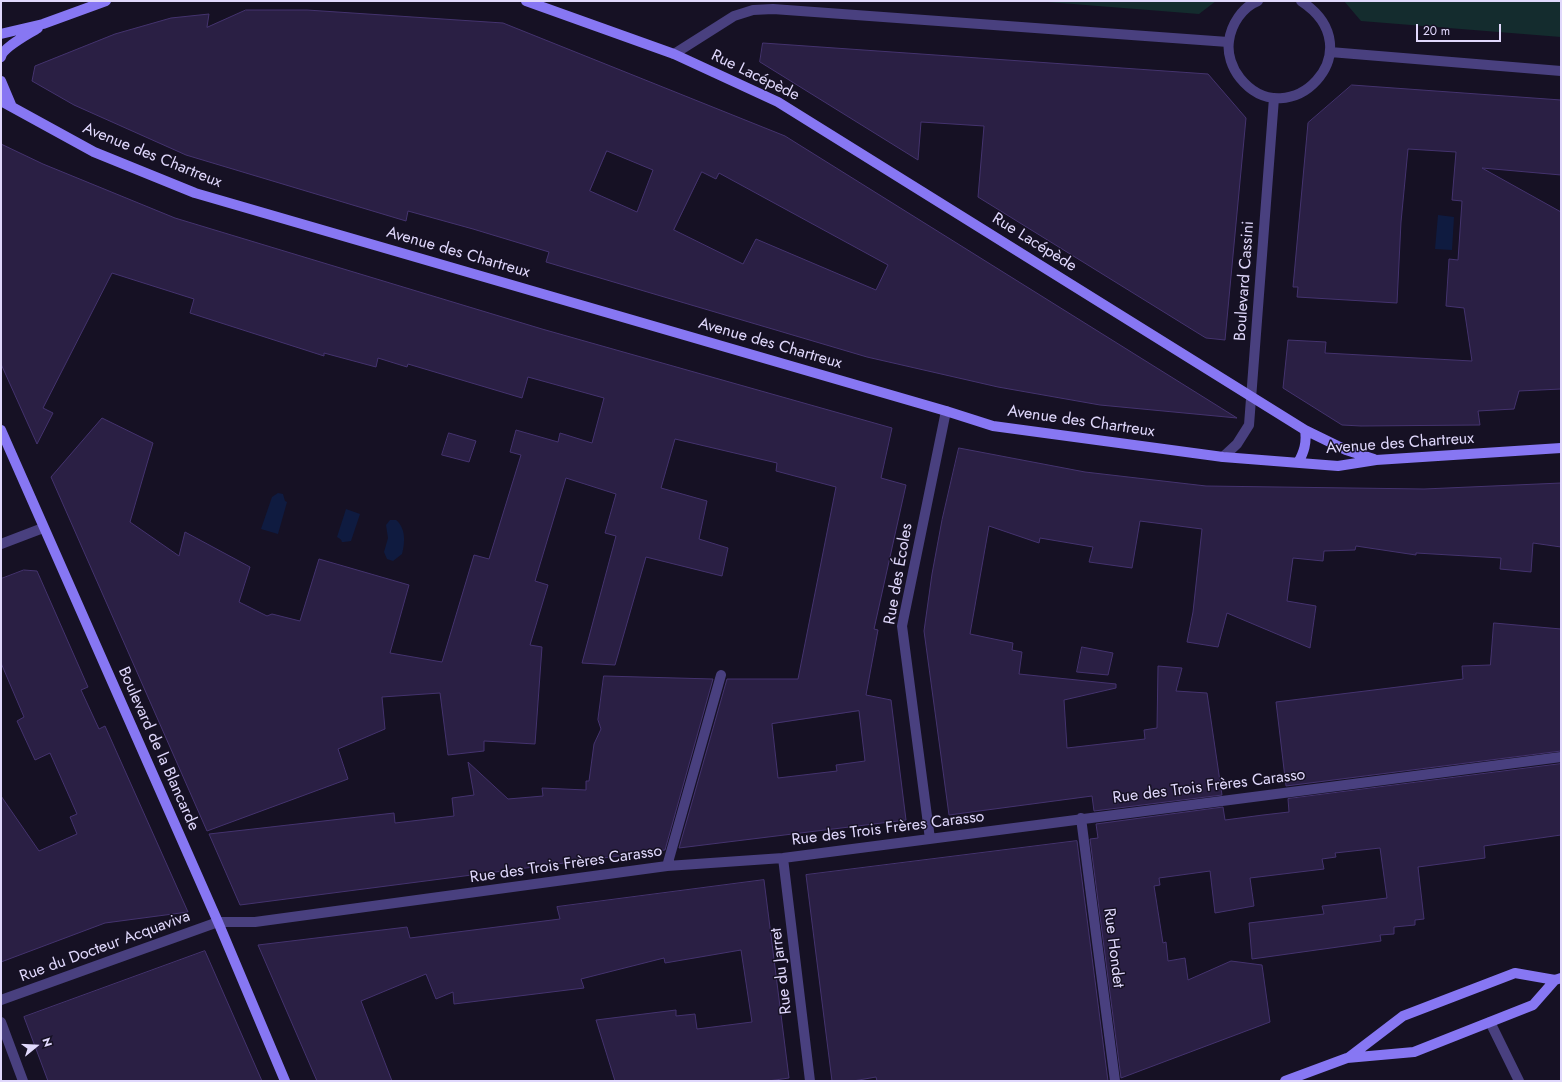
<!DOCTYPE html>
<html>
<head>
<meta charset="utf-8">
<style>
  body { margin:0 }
  #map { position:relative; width:1562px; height:1082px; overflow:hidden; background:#161124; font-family:Jost,sans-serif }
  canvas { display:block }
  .frame { position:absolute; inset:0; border:2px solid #e0d8fc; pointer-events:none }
  .north { position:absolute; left:16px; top:1026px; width:40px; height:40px; -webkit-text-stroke:3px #161124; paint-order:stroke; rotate:72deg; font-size:11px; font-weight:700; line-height:16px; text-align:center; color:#e0d8fc }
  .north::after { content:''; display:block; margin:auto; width:14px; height:18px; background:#e0d8fc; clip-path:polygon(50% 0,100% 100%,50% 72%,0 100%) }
  .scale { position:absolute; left:1416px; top:24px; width:85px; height:18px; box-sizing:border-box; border:2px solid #e0d8fc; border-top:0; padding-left:5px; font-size:12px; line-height:14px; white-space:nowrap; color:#e0d8fc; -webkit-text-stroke:3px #161124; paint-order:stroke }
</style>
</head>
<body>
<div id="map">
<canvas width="1562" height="1082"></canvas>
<div class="frame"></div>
<div class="north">N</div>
<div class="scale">20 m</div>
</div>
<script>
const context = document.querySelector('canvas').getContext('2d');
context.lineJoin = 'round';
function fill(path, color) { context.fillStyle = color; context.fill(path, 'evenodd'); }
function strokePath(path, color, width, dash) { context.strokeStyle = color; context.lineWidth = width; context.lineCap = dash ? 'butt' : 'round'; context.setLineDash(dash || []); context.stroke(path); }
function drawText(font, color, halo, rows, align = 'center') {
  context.font = font + ' Jost,sans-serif'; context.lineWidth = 3; context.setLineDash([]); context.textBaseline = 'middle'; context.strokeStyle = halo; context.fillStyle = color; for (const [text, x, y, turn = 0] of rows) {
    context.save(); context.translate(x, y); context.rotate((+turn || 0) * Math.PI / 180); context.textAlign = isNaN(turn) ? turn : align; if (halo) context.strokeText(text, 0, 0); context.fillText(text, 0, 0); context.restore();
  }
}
fill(new Path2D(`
  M1035 1H1216L1199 14Z
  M1344 1H1561V37L1361 21Z`), '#142c2e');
fill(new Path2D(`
  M1438 215 1454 217 1452 250 1435 249Z
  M278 493 283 494 285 501 287 502 278 534 261 529 272 497Z
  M346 509 360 514 351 541C335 543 347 542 337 537Z
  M390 520H396C406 528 405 543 402 554L393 561 387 559 384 552 388 538 386 525Z`), '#0f1b40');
const building = new Path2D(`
  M246 10H307L503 23 785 136 1237 418 1100 405 998 387 867 357 546 262 549 252 473 229 408 211 406 221 186 155 74 105 32 81 35 66 115 34 171 18 209 14 207 27ZM607 151 653 170 637 212 590 191ZM702 172 716 179 719 173 888 265 876 290 756 239 743 264 674 230Z
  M763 43 1208 74 1246 118 1225 340 1206 338 1201 335 978 197 984 126 921 122 918 160 760 62Z
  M1352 85 1561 100V175L1482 168 1561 212V389L1519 391 1514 409 1478 411 1480 425 1361 426 1342 425 1283 388 1288 340 1326 342 1325 353 1472 361 1464 308 1446 306 1449 259 1458 260 1462 201 1452 200 1456 152 1408 149 1401 222 1397 303 1297 297 1298 287H1293L1308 123Z
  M1 144 43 164 175 218 542 329 892 428 881 478 906 485 874 629 878 630 866 695 891 700 906 820 679 848 727 679H798L836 487 776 471 777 463 675 439 661 488 707 501 699 539 728 548 722 576 646 557 615 665 582 663 616 536 605 533 616 494 566 478 535 581 548 585 530 645 542 647 535 744 484 741V751L448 755 440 693 382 697 385 729 338 749 348 779 207 831 51 477 102 418 153 443 130 522 179 556 185 532 250 567 239 602 267 616 272 614 300 621 319 559 409 585 390 653 442 662 474 555 489 559 521 455 510 452 516 430 558 442 560 433 592 443 604 398 528 377 522 398 408 364 407 367 378 358 376 367 324 353V356L190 313 194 299 112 273 43 408 53 413 37 444 1 364ZM859 711 865 761 836 765 837 771 778 778 772 724Z
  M449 433 476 441 469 462 442 455Z
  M959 448 1085 472 1206 486 1424 489 1561 483V547L1533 543 1531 572 1500 569 1501 558 1416 553V555L1356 546 1355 550 1324 551 1323 561 1293 558 1287 601 1316 606 1310 648 1227 613 1218 647 1187 642 1193 612 1202 529 1140 521 1132 568 1089 562 1093 547 1040 538 1039 543 989 526 970 634 1013 643 1012 650 1022 652 1019 674 1116 684V688L1064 700 1067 748 1145 739 1144 730 1157 728 1158 666 1182 668 1176 691 1207 693 1222 795 1094 811 1092 796 949 815 924 631 932 574 942 520Z
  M24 570 37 571 88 687 81 690 99 729 105 726 188 912 105 923 1 962V796L39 851 77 834 70 817 77 814 50 753 35 760 17 721 24 717 1 663V579Z
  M1494 623 1561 629V751L1286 786 1276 702 1463 679 1462 666 1490 665Z
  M1082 647 1113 653 1108 675 1077 672Z
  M604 676 713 679 665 850 240 905 209 834 394 813 395 823 454 816 452 798 474 795 468 762 508 799 543 796 542 788 586 790V781H589L594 744 601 729 598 720Z
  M1561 764V835L1484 846 1485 858 1418 867 1424 919 1415 920V925L1394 927V934L1380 935 1381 941 1252 959 1249 923 1324 914 1322 906 1387 898 1380 848 1335 853 1336 857 1322 859 1324 869 1250 878 1254 906 1215 913 1210 871 1159 878 1160 885 1154 886 1163 943 1166 942 1168 961 1185 958 1188 980 1231 961 1262 965 1270 1022 1121 1078 1090 839 1098 838 1096 824 1223 807 1225 820 1263 815 1289 812 1288 799Z
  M1077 841 1108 1081H877L876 1077 853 1081H832L806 875Z
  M764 880 789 1078 768 1081H615L596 1020 676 1010V1016L695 1014 697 1029 752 1022 741 950 665 963 664 958 581 979 584 988 454 1004 453 992 436 999 426 974 361 1001 392 1081H317L258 945 407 927 410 938 560 919 557 907Z
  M205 951 262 1081H48L24 1017Z`);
fill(building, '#2a1f44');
strokePath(building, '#44336e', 1);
strokePath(new Path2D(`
  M1258 1C1242 7 1231 25 1229 41 1227 54 1232 68 1240 78 1288 138 1376 50 1301 1
  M1330 52 1561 71
  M674 54 734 16 753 10 773 9 1228 42
  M1223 457 1237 444 1249 425 1274 98
  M1 544 43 528
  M1081 818 1115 1081
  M930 839 902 626 946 411
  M783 858 810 1081
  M667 866 721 675
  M1 1000 218 922H255L667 866 783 858 1561 757
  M1 1022 23 1081
  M1490 1022 1519 1081`), '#49407f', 10);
strokePath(new Path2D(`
  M526 1 674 54 778 102 1305 430 1346 450 1374 459
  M1 34 43 24 106 1
  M1 57C3 47 29 34 38 28
  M1 81 12 107
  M1 101 94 152 195 193 946 411 993 426 1223 457 1338 466 1376 460 1561 448
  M1 430 218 922 285 1081
  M1298 463C1304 452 1307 443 1305 430
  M1348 1058 1403 1016 1515 973 1555 980
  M1285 1081 1347 1058 1414 1052 1533 1005 1555 980 1561 978`), '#8777f3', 10);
drawText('16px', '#e0d8fc', '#161124', [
  ["Rue Lacépède",755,76,26],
  ["Avenue des Chartreux",152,156,22],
  ["Rue Lacépède",1034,243,32],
  ["Avenue des Chartreux",458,253,16],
  ["Boulevard Cassini",1245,281,-86],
  ["Avenue des Chartreux",770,344,16],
  ["Avenue des Chartreux",1081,422,8],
  ["Avenue des Chartreux",1400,444,-4],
  ["Rue des Écoles",899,574,-80],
  ["Boulevard de la Blancarde",158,749,66],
  ["Rue des Trois Frères Carasso",1209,787,-7],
  ["Rue des Trois Frères Carasso",888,829,-7],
  ["Rue des Trois Frères Carasso",566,865,-8],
  ["Rue du Docteur Acquaviva",105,947,-20],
  ["Rue Hondet",1113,948,83],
  ["Rue du Jarret",782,971,-97]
]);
</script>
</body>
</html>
